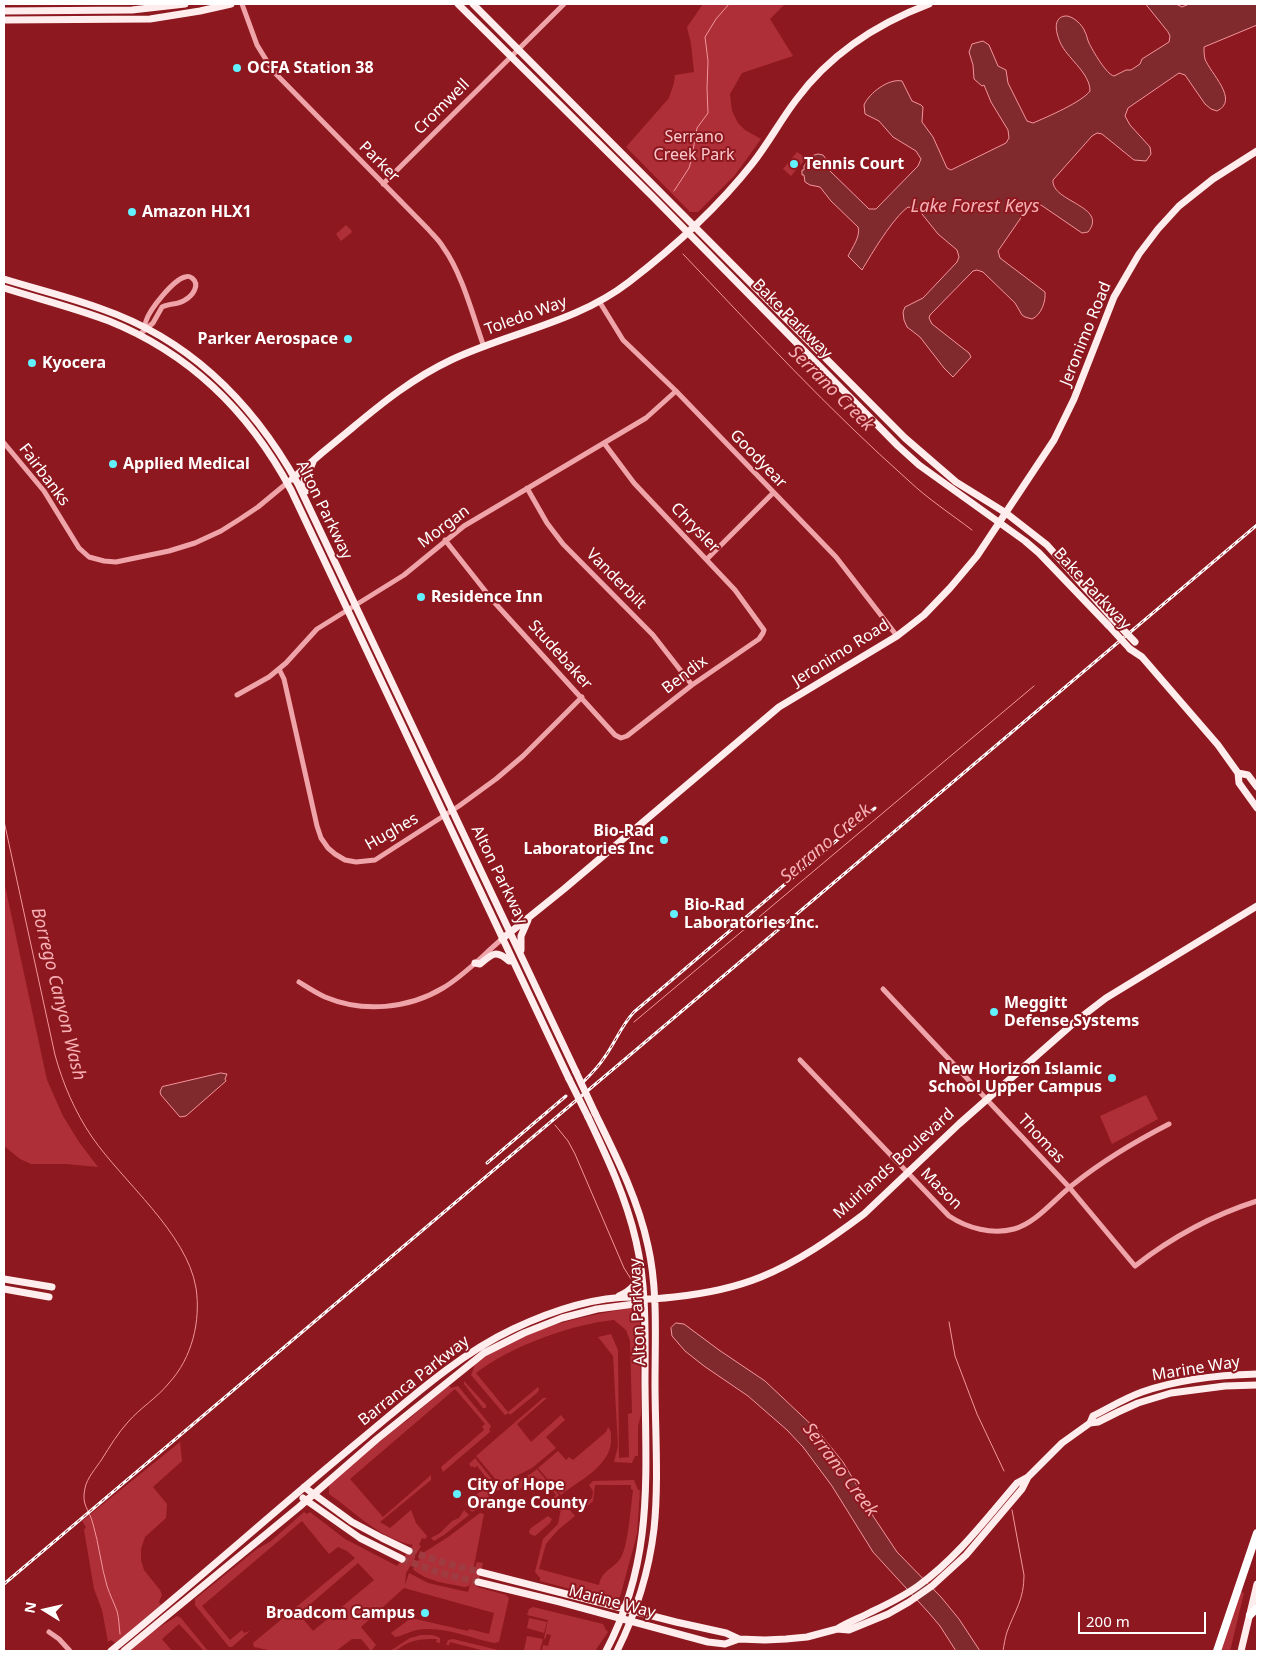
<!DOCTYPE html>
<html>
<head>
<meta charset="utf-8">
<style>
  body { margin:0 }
  #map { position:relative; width:1261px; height:1655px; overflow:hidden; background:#8e181f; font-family:"Noto Sans",sans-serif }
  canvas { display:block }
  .frame { position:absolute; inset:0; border:5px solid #fff; pointer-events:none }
  .north { position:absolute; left:20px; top:1585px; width:50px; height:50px; -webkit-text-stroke:4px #8e181f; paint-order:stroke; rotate:280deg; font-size:14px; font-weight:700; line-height:20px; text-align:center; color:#fff }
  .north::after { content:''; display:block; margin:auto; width:18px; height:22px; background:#fff; clip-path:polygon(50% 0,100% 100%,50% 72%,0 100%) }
  .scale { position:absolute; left:1078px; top:1612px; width:128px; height:22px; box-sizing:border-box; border:2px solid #fff; border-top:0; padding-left:6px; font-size:15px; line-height:18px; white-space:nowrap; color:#fff; -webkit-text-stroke:4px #8e181f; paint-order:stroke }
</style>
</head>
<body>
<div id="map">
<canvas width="1261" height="1655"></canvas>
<div class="frame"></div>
<div class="north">N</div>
<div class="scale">200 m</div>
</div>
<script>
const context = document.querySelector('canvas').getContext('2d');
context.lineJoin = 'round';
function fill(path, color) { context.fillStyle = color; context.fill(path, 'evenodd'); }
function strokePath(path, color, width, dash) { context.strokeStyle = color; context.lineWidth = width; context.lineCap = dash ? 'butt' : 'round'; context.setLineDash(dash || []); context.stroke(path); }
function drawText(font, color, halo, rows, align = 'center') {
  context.font = font + ' "Noto Sans",sans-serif'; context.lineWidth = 4; context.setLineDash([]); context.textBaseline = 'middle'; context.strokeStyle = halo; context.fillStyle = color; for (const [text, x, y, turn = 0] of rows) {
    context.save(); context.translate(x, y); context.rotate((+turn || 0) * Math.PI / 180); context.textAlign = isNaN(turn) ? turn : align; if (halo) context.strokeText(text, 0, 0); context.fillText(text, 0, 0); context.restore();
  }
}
fill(new Path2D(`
  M703 4H785L770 19 793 56 742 73 730 94 732 111 738 123 745 130 761 139 735 175 698 212H690L626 147 669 98 674 83 675 75 694 72 691 44 687 27Z
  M797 152 806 158 791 176 783 169Z
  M346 225 352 231 351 233 341 241 336 234Z
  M4 881 47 1080 63 1116 79 1142 98 1167 66 1164H31L20 1159 4 1146Z
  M1146 1095 1158 1119 1112 1144 1100 1116Z
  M632 1308V1311L636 1316 639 1314 640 1321 641 1415 638 1426V1456H635L632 1463 614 1462 618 1446 613 1356 598 1337 611 1334 618 1350 619 1458 629 1457 628 1414 632 1413 630 1341 626 1330 614 1320C572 1324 509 1347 476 1373L508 1412 538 1387 539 1390 537 1393 510 1415 509 1413 505 1415 471 1375C473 1372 473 1368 475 1364 479 1359 488 1355 494 1351 536 1326 584 1316 632 1308Z
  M464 1381 486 1405V1408H483L464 1384Z
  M449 1385 451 1388 458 1386 491 1426 489 1431H491L443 1472 441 1467 484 1430 482 1427 485 1424 455 1389 350 1479 383 1517 431 1475V1480L380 1522 390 1528 411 1510 416 1523 427 1536 425 1539 422 1538 419 1545 421 1546 417 1553 415 1555V1558L406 1573 405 1585 409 1573 428 1583 468 1592 472 1578 469 1586 465 1587C449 1584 425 1581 413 1569L423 1553 448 1537 480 1513 484 1514 472 1576 477 1562 483 1563 477 1587 506 1595 509 1598 499 1642 494 1643C471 1638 440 1625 417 1630 410 1631 403 1636 395 1637L391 1633 411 1618 468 1631 469 1629 489 1634 494 1613 404 1588 361 1627 376 1645 371 1651 361 1639H352L336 1651H273L254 1647 253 1643 355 1558 347 1551 338 1547 329 1554 302 1521 202 1606 230 1640 242 1630 244 1633 250 1631 232 1647H229L195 1605V1599L257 1549 271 1541 304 1512 307 1514 310 1512 345 1539 397 1566 413 1545C380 1539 355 1512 329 1494V1484L396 1427 405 1422ZM358 1563 374 1580 313 1631 299 1614Z
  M543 1398H547L517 1424 531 1442 561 1415 565 1420 546 1437 556 1448 532 1468 514 1477 502 1487 476 1456Z
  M608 1427C612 1432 611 1436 611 1442 609 1467 578 1481 561 1495L538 1468 558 1451 566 1460 569 1457 573 1460 606 1432Z
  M180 1442 182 1461 153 1487 167 1504 166 1518 145 1537 141 1549V1560L144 1570 160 1590 162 1595 159 1602 161 1605 115 1643 111 1640 108 1642 102 1610 94 1589 84 1530 86 1527 82 1521Z
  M475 1458 500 1489 488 1497 487 1503 472 1512 465 1504 488 1485 486 1482 488 1480 477 1466 474 1468 473 1466 471 1467 469 1464Z
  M537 1469 559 1495 549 1504 548 1502 556 1495 546 1483 545 1484 540 1479 538 1480 536 1477 516 1492 510 1486C519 1479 529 1476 537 1469Z
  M634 1480 638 1490H640L637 1534 620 1597 612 1599V1601L604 1599 597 1596 540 1581V1578L535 1572 543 1539 558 1524 561 1509 567 1507 575 1516 558 1530 546 1544 539 1569 599 1585C602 1570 612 1570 620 1559 628 1549 631 1504 633 1490L631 1489V1485H595L593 1501 579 1513 571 1503 574 1502 580 1509 592 1498 593 1491 589 1485 593 1481Z
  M464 1510 469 1515 444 1535 434 1541 431 1538 440 1533 452 1521 459 1518Z
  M548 1516 552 1519 550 1523 535 1536 530 1534 529 1531 531 1528Z
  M1241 1592 1244 1593 1230 1651H1220Z
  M533 1607 603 1624 606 1630 608 1632 595 1651H526L524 1650 527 1636 543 1639 540 1650 542 1651 543 1645 548 1646 551 1635 547 1634 545 1639 544 1638 548 1620 527 1615 529 1609Z
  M177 1616 181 1618 208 1651H204L179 1624 162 1639 172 1651H129L149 1634Z
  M529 1618 547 1622 544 1633 527 1628Z
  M421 1635C428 1635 434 1634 440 1638V1643L436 1642 437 1639C427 1639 417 1639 408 1643 401 1646 398 1651 390 1651L410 1638Z
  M453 1639 498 1650 500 1651H485L450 1642 449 1645H446L448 1640Z`), '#ae2f37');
const water = new Path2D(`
  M1146 4H1176L1182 7 1189 4H1257V25L1204 47C1204 51 1204 55 1205 59 1210 73 1240 100 1217 111L1211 109 1205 104 1185 75 1179 73 1128 108 1125 116 1130 125 1150 147 1151 154 1146 161 1134 160 1102 134 1097 133 1092 136 1053 180C1051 202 1109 206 1088 232L1082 233 1041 205 1032 203 1029 206 998 251 1000 258 1045 292C1046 302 1041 315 1032 319L1025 317 1022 315 1015 303 983 272 977 270 973 271 930 315 929 318 932 324 969 353 971 357 953 377 944 368 920 337 907 327 904 320 903 312 905 307 923 298 957 262 959 257 957 250 938 234 918 209 908 207C893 218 872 253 862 270L848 256C852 248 861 236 858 227L831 201 820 187 810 185 805 182 804 175H802V170H804V166L811 156 818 154 823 155 826 159 829 170 869 209H876L918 166 921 159 916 151 893 137 879 121 865 114 864 105C869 93 889 78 902 81L912 101 921 105 923 107 922 122 933 137 947 168 951 170 1006 143 1009 138 1008 130 991 102 984 85 982 86 974 79 973 65 969 52 972 44 983 41 989 45 998 66 1006 70 1008 83 1027 121 1033 123C1047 117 1082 102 1090 91 1090 74 1070 60 1062 46 1058 39 1050 18 1065 16 1072 15 1083 25 1085 32 1087 35 1087 39 1089 43 1093 51 1106 74 1114 76L1126 70H1131L1140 64 1142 59 1169 42 1170 36 1168 32Z
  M221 1073 227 1074 225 1079 226 1081 186 1116 180 1117 161 1095 160 1092 162 1087Z
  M676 1323 684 1324 719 1350 765 1381 818 1431 843 1462 859 1489 873 1516 897 1552 941 1597 959 1619 980 1651H956L940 1626 929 1613 873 1552 832 1486 803 1447 787 1430 748 1396 704 1366 685 1351 672 1336 671 1328Z`);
fill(water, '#812a2e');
strokePath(water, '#f1969e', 1);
strokePath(new Path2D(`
  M674 191 689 168 691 161 697 128 708 113 707 88 708 61 705 37 716 19 729 4
  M683 254C756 331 829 410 909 481 928 499 951 514 972 530
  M4 821 55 1055C63 1084 75 1112 92 1137 123 1182 187 1233 196 1288 201 1321 192 1358 169 1383 157 1398 140 1408 128 1422 118 1433 110 1446 102 1459 96 1468 87 1478 85 1488 81 1506 89 1508 93 1524 99 1544 101 1566 107 1586 110 1595 114 1603 117 1611 119 1618 119 1626 120 1634
  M634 1022 1034 686
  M555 1125 568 1141 575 1154 624 1268 631 1279
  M949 1322 955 1356 977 1414 1004 1471
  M1003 1651C1004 1645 1005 1638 1007 1632 1015 1610 1024 1600 1024 1575L1012 1510`), '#f1969e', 1);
strokePath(new Path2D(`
  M409 1551 445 1563 480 1572
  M402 1559 440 1573 478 1582`), '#9f3b41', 7, [7, 3.5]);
strokePath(new Path2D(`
  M242 4 257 45 273 71 428 229C433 235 439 240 443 247 462 273 473 316 484 347
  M383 184 564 4
  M599 301 623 340 676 391 836 557 897 636
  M139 335 153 323 162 307C170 303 178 305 185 300 192 296 201 285 192 278 189 276 188 276 185 277 173 280 150 309 146 321 145 323 145 326 145 328
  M4 443 44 491 79 548 89 557 104 561 116 562 169 551 195 543 221 531 240 519 258 507 287 483
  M527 488 547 523 563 544 653 635 692 685
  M445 540 494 602 615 735 621 738 627 736 692 685 759 639 763 633 764 630 735 590 634 483 604 443
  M707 559 773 493
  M279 669 284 679 317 826 321 838 328 848 335 854 345 860 356 862 375 860 459 806 496 779 523 756 582 697
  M237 695 269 677 286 663 317 629 404 575 464 526 646 418 676 391
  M299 982C307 987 316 993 325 997 363 1013 408 1009 443 988 465 975 483 955 502 939
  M883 989 1069 1187 1135 1266C1172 1237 1213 1215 1257 1201
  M800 1060 949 1216C967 1228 992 1235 1014 1229 1037 1223 1056 1197 1075 1183 1104 1160 1136 1141 1169 1124
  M49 1632 59 1639 70 1651`), '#efa4a9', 5);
strokePath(new Path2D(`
  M458 4 652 196 898 446 919 465 1025 541 1039 553 1108 625
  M473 4 905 438 956 482 1006 513 1047 545 1112 618
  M4 11 132 10 185 4
  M4 20 150 19 200 11 231 4
  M4 279C36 289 70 297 102 309 191 340 253 403 298 484L576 1072
  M4 288C39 299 75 308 109 321 191 354 250 413 291 490L569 1079
  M292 479C311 462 331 445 351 429 382 403 413 378 451 360 510 332 576 323 629 282 673 248 718 207 752 164 768 144 780 121 796 100 830 54 876 24 929 4
  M306 491C300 476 309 474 313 462
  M1130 649 1142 657 1218 745 1238 773 1239 783 1257 808
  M1238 773 1248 775 1257 787
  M502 939 564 889 779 707 897 636 924 615 950 588 977 556 1054 440 1074 399 1114 297 1139 254 1158 229 1179 206 1213 179 1257 151
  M521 950V936L528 920
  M475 963 480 964C492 954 496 949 509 961H513
  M595 1113C616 1156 638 1199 648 1246 658 1290 655 1337 655 1382 655 1429 659 1482 654 1529 649 1571 636 1613 617 1651
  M588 1117C607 1157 626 1197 636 1241 647 1288 645 1336 645 1384 646 1481 653 1562 606 1651
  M4 1279 52 1287
  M4 1289 49 1297
  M619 1296C632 1290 636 1285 640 1271
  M1090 1423 1093 1416C1109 1408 1125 1398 1142 1392 1179 1379 1219 1375 1257 1374
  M304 1487 352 1522 382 1538 409 1551
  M303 1498 360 1538 402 1559
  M480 1572 676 1622 726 1633 739 1639 765 1640 786 1639 807 1637 837 1629 849 1630 888 1614 909 1602 932 1586 966 1555 1022 1489 1028 1477
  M478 1582 560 1602 708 1642 725 1644 739 1639
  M837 1629C850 1621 858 1619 871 1612 888 1604 904 1596 918 1586 957 1558 986 1519 1017 1483L1028 1477 1062 1443 1090 1423 1098 1422 1118 1412 1138 1403 1171 1393 1225 1386 1257 1385
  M111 1651C197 1581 279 1507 364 1437 411 1398 458 1355 513 1329 549 1312 593 1297 633 1297 638 1297 642 1299 647 1299 655 1299 665 1298 674 1297 702 1294 734 1288 761 1277 798 1262 832 1238 864 1214L959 1124 1076 1021 1106 998 1257 906
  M124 1651 299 1507 377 1439 484 1353 524 1333 562 1318 597 1309 635 1304 644 1299
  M1241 1651 1257 1584`), '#ffecec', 7);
strokePath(new Path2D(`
  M1250 1615 1257 1608
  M1217 1651 1257 1533`), '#fff', 8);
const rail = new Path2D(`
  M580 1085C589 1076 597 1069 604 1058 615 1043 621 1026 634 1012L875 808
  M487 1163 566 1096
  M4 1584 1257 525`);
strokePath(rail, '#fff', 3);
strokePath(rail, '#8e181f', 1, [4]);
strokePath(new Path2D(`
  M1112 618 1135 642
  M1108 625 1130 649
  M576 1072 595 1113
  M569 1079 588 1117`), '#ffecec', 7);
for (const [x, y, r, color] of [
  [237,68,5,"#62f1ff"],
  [794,164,5,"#62f1ff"],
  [132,212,5,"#62f1ff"],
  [348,339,5,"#62f1ff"],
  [32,363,5,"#62f1ff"],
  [113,464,5,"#62f1ff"],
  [421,597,5,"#62f1ff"],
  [664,840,5,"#62f1ff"],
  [674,914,5,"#62f1ff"],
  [994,1012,5,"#62f1ff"],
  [1112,1078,5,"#62f1ff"],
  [457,1494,5,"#62f1ff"],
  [425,1613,5,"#62f1ff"]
]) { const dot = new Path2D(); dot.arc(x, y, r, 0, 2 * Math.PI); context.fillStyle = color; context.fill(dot); strokePath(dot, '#8e181f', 2); }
drawText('bold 16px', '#fff', '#8e181f', [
  ["OCFA Station 38",247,68],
  ["Tennis Court",804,164],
  ["Amazon HLX1",142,212],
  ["Parker Aerospace",338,339,"right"],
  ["Kyocera",42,363],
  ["Applied Medical",123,464],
  ["Residence Inn",431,597],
  ["Bio-Rad",654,831,"right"],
  ["Laboratories Inc",654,849,"right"],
  ["Bio-Rad",684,905],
  ["Laboratories Inc.",684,923],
  ["Meggitt",1004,1003],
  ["Defense Systems",1004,1021],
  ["New Horizon Islamic",1102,1069,"right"],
  ["School Upper Campus",1102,1087,"right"],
  ["City of Hope",467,1485],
  ["Orange County",467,1503],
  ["Broadcom Campus",415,1613,"right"]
], 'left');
drawText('16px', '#fff', '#8e181f', [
  ["Cromwell",442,107,-45],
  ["Parker",379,162,45],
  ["Toledo Way",526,316,-20],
  ["Bake Parkway",792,319,45],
  ["Jeronimo Road",1086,334,-68],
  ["Goodyear",758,459,46],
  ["Fairbanks",44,475,53],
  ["Alton Parkway",324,510,64],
  ["Morgan",444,527,-37],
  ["Chrysler",695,528,46],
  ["Vanderbilt",616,579,45],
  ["Bake Parkway",1092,589,47],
  ["Jeronimo Road",841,653,-32],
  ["Studebaker",560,655,48],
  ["Bendix",685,675,-37],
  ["Hughes",392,832,-30],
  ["Alton Parkway",499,875,64],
  ["Thomas",1041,1139,47],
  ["Muirlands Boulevard",894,1164,-42],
  ["Mason",941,1189,45],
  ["Alton Parkway",638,1312,-93],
  ["Marine Way",1196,1369,-9],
  ["Barranca Parkway",414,1381,-38],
  ["Marine Way",612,1602,15]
]);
drawText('16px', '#fbcace', '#8e181f', [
  ["Serrano",694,137],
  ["Creek Park",694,155]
]);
drawText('italic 18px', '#f6b0b5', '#8e181f', [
  ["Lake Forest Keys",975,207],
  ["Serrano Creek",831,389,45],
  ["Serrano Creek",826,844,-40],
  ["Borrego Canyon Wash",58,994,76],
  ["Serrano Creek",840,1470,53]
]);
</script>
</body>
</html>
